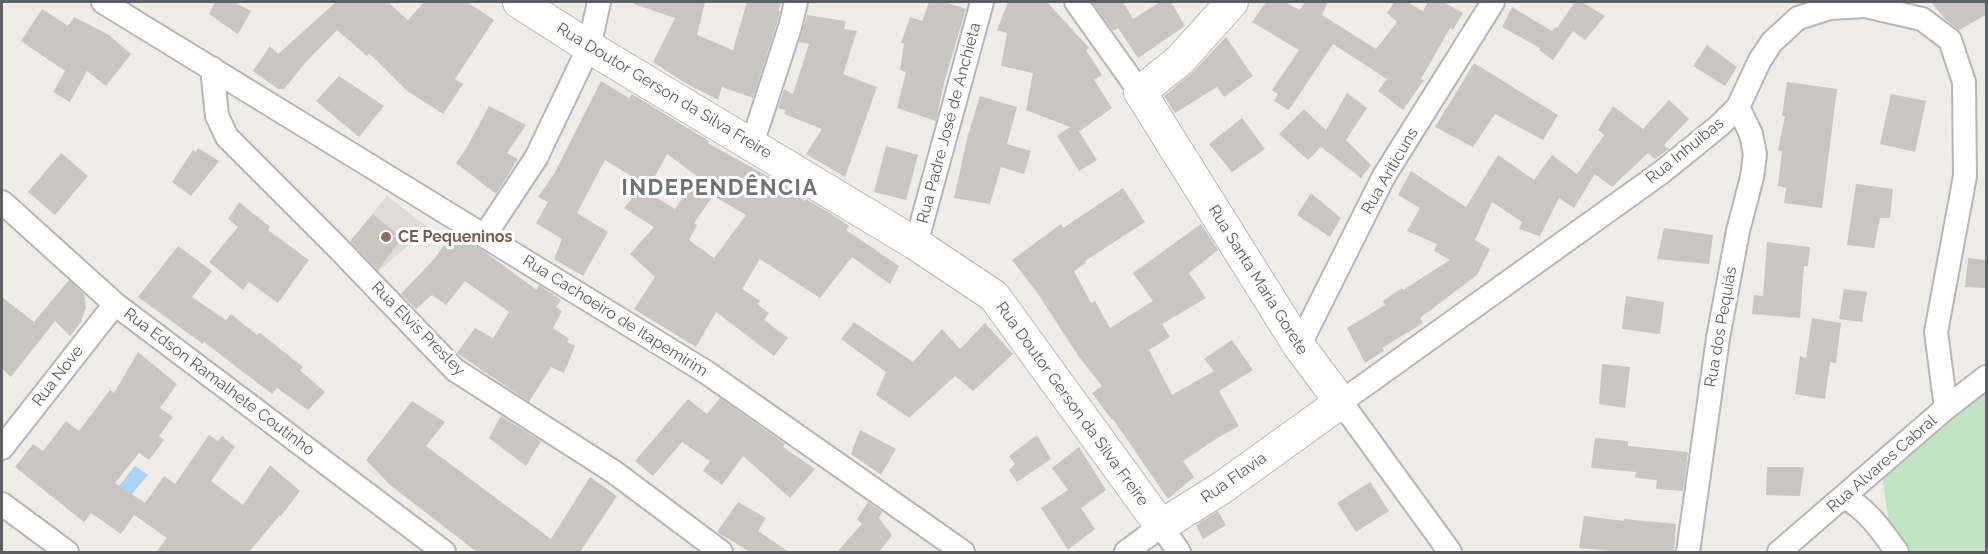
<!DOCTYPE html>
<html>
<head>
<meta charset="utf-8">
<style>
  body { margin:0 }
  #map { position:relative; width:1988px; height:554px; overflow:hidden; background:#eeece5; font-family:Raleway,sans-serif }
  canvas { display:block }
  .frame { position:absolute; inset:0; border:3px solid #5c5f64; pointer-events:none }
</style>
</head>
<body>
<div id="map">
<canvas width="1988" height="554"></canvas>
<div class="frame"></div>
</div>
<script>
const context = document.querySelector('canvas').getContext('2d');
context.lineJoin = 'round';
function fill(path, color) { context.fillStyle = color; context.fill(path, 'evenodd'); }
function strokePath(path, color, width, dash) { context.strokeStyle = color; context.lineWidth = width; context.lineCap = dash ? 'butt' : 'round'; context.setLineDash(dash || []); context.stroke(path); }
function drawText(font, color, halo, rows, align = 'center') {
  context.font = font + ' Raleway,sans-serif'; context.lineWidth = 6; context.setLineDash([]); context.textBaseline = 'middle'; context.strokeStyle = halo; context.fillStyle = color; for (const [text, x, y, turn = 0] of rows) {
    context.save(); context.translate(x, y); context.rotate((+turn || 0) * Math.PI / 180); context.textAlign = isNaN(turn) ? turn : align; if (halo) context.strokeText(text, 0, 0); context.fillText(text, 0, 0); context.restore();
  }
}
fill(new Path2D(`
  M387 196 429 228 375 274 346 246Z`), '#dddbd3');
fill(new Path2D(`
  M1986 367V552H1893L1879 454Z`), '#c3e3c5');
fill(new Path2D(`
  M135 466 148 475 131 495 119 486Z`), '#abd2f7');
fill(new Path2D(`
  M215 2H234L251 11 238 34 209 14Z
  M336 2H388L408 20 424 2H467L494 20 455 79 463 84 443 114 406 90 369 53 367 56 337 30 305 63 284 89H278L253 71 270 46 278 54Z
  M634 2H705L697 35 733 50 747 2H782L778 11H780L777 23 753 98 722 87 718 100 682 81 653 62 675 18 634 4Z
  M929 2H944L966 9 944 83 936 121 897 108 906 72 900 70 904 43H901L910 17 922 21Z
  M1008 2H1047L1089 48 1086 50 1102 75 1094 80 1112 108 1080 131 1078 130 1097 160 1079 171 1057 136 1070 127 1026 110 1033 73 1001 66 1007 33 997 30Z
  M1092 2H1123L1133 19 1160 2H1171L1185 26 1138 58 1118 28 1113 31Z
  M1266 2H1285L1300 10 1305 2H1328L1322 15 1376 49 1397 22 1387 13 1394 2H1407L1423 11 1428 2H1443L1463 13 1453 30 1450 28 1421 79 1424 80 1403 110 1378 91 1387 79 1333 44 1289 110 1274 101 1278 94 1272 90 1299 50 1252 22Z
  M1575 2H1582L1605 16 1585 40 1573 31 1553 60 1539 50 1540 48 1502 27 1512 7 1552 31 1555 27 1557 28Z
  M1931 2H1986V15L1959 30 1945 19Z
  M42 9 68 26 74 17 109 35 131 54 106 86 87 71 70 102 53 92 65 71 21 41Z
  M807 15 846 21 844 29 857 31 843 74 877 87 845 177 806 154 822 129 784 114 786 110 778 108 784 89 793 94 809 44 799 42Z
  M1226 37 1253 76 1224 97 1217 87 1175 113 1164 96 1193 72Z
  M1707 45 1737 67 1725 86 1693 66Z
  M1474 63 1558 115 1543 140 1495 114 1473 147 1435 127Z
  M339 76 384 106 359 137 316 101Z
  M601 81 629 98 632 94 709 141 708 143 787 187 805 201 806 199 830 213 849 226 846 230 899 266 890 284 852 257 820 298 760 259 742 289 760 301 757 304 769 313 764 320 788 338 774 356 716 312 696 347 634 309 655 277 630 254 654 227 624 208 641 188 675 209 697 176 667 154 649 187 605 160 577 213 608 232 583 276 554 259 562 239 536 223 548 202 538 197 554 174ZM713 196 746 215 714 258 689 240 697 225 694 223Z
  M1787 82 1837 89 1822 208 1784 203 1786 188 1778 186 1782 151 1778 150 1785 116H1782Z
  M1347 93 1367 108 1346 140 1371 165 1361 178 1321 147 1308 160 1279 134 1304 109 1326 130Z
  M1891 94 1926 101 1915 152 1880 144Z
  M980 96 1017 107 1007 144 1031 151 1024 174 1001 167 990 204 954 198 968 135Z
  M1669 100 1689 119 1664 145 1669 149 1655 159 1648 153 1612 187 1595 174 1574 208 1559 198 1540 236 1519 229 1522 222 1492 202 1475 240 1490 249 1477 275 1420 318 1423 323 1382 348 1384 351 1365 363 1347 328 1385 305 1383 301 1402 288 1403 290 1450 260 1434 251 1437 244 1407 231 1420 208 1398 195 1411 171 1466 207 1498 155 1534 180 1552 155 1577 174 1604 135 1598 130 1613 106 1643 129Z
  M489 106 526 125 507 153 518 159 496 194 456 163 466 149Z
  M1242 118 1265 149 1232 172 1209 144Z
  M886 146 918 155 906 200 874 192Z
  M198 148 219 161 191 196 172 182 193 150 196 152Z
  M61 153 88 176 55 215 28 192Z
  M1856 184 1893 189 1890 218H1880L1874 248 1847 245Z
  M1123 188 1145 222 1085 261 1086 263 1074 271 1091 303 1095 301 1110 328 1153 301 1133 273 1201 224 1218 250 1189 273 1206 298 1162 324 1170 337 1149 350 1172 395 1214 371 1204 359 1232 340 1253 370 1219 391 1239 426 1219 437 1183 461 1194 477 1168 499 1113 419 1112 420 1092 393 1102 386 1079 357 1038 294 1012 260 1061 224 1063 228Z
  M1311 193 1341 218 1330 237 1297 215Z
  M239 202 270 227 268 230 309 260 278 303 249 282 243 290 209 262 238 227 228 219Z
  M373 214 402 238 378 270 350 241Z
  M1664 228 1713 235 1709 264 1657 259Z
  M453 233 479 248 537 290 539 285 561 300 556 307 562 311 553 328 569 339 567 342 575 346 564 373 551 367 529 402 457 353 475 328 493 338 509 312 465 281 446 305 432 295 416 309 401 294 434 259Z
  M1767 242 1810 247 1808 266H1804L1800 318 1752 314 1754 295 1763 296Z
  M178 246 212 271 192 297 226 320 231 314 257 335 260 333 303 367 300 370 325 392 308 410 277 388 272 394 204 342 203 344 138 297Z
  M1968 258 1986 260 1985 288 1965 287Z
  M69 280 84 294 86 307 81 322 70 336 55 321 11 377 2 369V297L34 322Z
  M1844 289 1867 292 1862 322 1839 319Z
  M1626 296 1664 302 1660 334 1622 329Z
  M1812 318 1841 323 1836 363 1830 362 1825 399 1795 394 1800 356 1806 358Z
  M854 322 913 362 942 329 960 349 985 323 1013 354 973 391 955 376 909 418 876 395 886 372 841 339Z
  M138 352 177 384 160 408 173 417 159 436 164 440 149 460 139 453 115 483 145 503 164 476 175 484 209 435 218 441 222 436 235 447 211 481 243 505 270 465 300 491 281 516 280 515 249 552H156L167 538 134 515 121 534 91 513 84 522 15 467 33 444 43 451 66 421 79 431 110 390 114 393Z
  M1602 364 1630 367 1625 408 1599 404Z
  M720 398 785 444 783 447 815 469 790 498 743 456 722 485 703 471 710 461 682 442 653 476 635 461 688 399 707 414Z
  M412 401 445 422 426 446 551 539 590 477 617 496 580 552H477L390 485 366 460Z
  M501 416 541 441 526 466 489 438Z
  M860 430 896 449 881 475 851 454Z
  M1037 435 1051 459 1017 482 1009 470 1015 464 1009 456Z
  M1595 438 1628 441V446L1688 452 1683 491 1656 489 1657 480 1635 478 1636 472 1591 468Z
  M1079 447 1106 490 1081 508 1095 529 1068 550 1041 508 1068 490 1052 468Z
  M1767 467H1804L1800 496 1766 495Z
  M1370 482 1389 511 1356 532 1337 503Z
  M738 502 766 518 758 531 789 552H750L717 532Z
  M868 502 882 512 879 518 892 535 879 552H837L862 524 857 519Z
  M1218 511 1226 525 1203 539 1196 525Z
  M1584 516 1624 521V519L1676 524 1674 552H1621L1579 548Z`), '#c9c6c2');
const street = new Path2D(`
  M103 2 706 372 963 552
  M1076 2 1140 92
  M212 68 217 116 227 137 336 246 455 370 614 472 721 552
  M752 144 790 27 796 2
  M2 202 115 304 444 552
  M485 235 536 158 589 47 599 2
  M916 244 982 2
  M1299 346 1384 176 1493 2
  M2 448 115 304
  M1844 497C1867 509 1882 531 1897 552
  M2 504 67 552
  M1126 552 1161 526 1179 552
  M1450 552 1341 402 1662 172 1720 125 1738 107 1760 60 1772 42 1798 18 1830 8 1865 6 1922 19 1950 40 1964 82 1965 176 1936 332 1946 408
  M1688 552 1718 338 1738 231 1752 177 1755 154 1751 134 1738 107
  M1779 552 1946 408 1986 377`);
const secondary = new Path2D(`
  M519 2 589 47 916 244 994 296 1161 526 1223 487 1341 402 1299 346 1140 92 1180 60 1232 2`);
strokePath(street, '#b5b6ba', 26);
strokePath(secondary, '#b6b8bd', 34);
strokePath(street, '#fff', 22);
strokePath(secondary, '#fff', 32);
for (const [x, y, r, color] of [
  [386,237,6,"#8d6e63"]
]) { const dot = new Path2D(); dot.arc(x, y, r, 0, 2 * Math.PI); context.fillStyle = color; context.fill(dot); strokePath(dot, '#fff', 2); }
drawText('16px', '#5c5f64', '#fff', [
  ["Rua Doutor Gerson da Silva Freire",664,91,31],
  ["Rua Padre José de Anchieta",949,123,-75],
  ["Rua Inhuibas",1685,151,-39],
  ["Rua Ariticuns",1390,171,-60],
  ["Rua Santa Maria Gorete",1258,280,58],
  ["Rua Cachoeiro de Itapemirim",615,316,32],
  ["Rua dos Pequiás",1721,327,-80],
  ["Rua Elvis Presley",418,329,45],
  ["Rua Nove",58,376,-52],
  ["Rua Edson Ramalhete Coutinho",219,382,37],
  ["Rua Doutor Gerson da Silva Freire",1072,404,54],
  ["Rua Alvares Cabral",1882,464,-41],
  ["Rua Flavia",1234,478,-35]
]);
drawText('bold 16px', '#785e54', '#fff', [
  ["CE Pequeninos",398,237]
], 'left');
context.letterSpacing = '1.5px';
drawText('bold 22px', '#6e7176', '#fff', [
  ["INDEPENDÊNCIA",720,188]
]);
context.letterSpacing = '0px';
</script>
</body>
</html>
